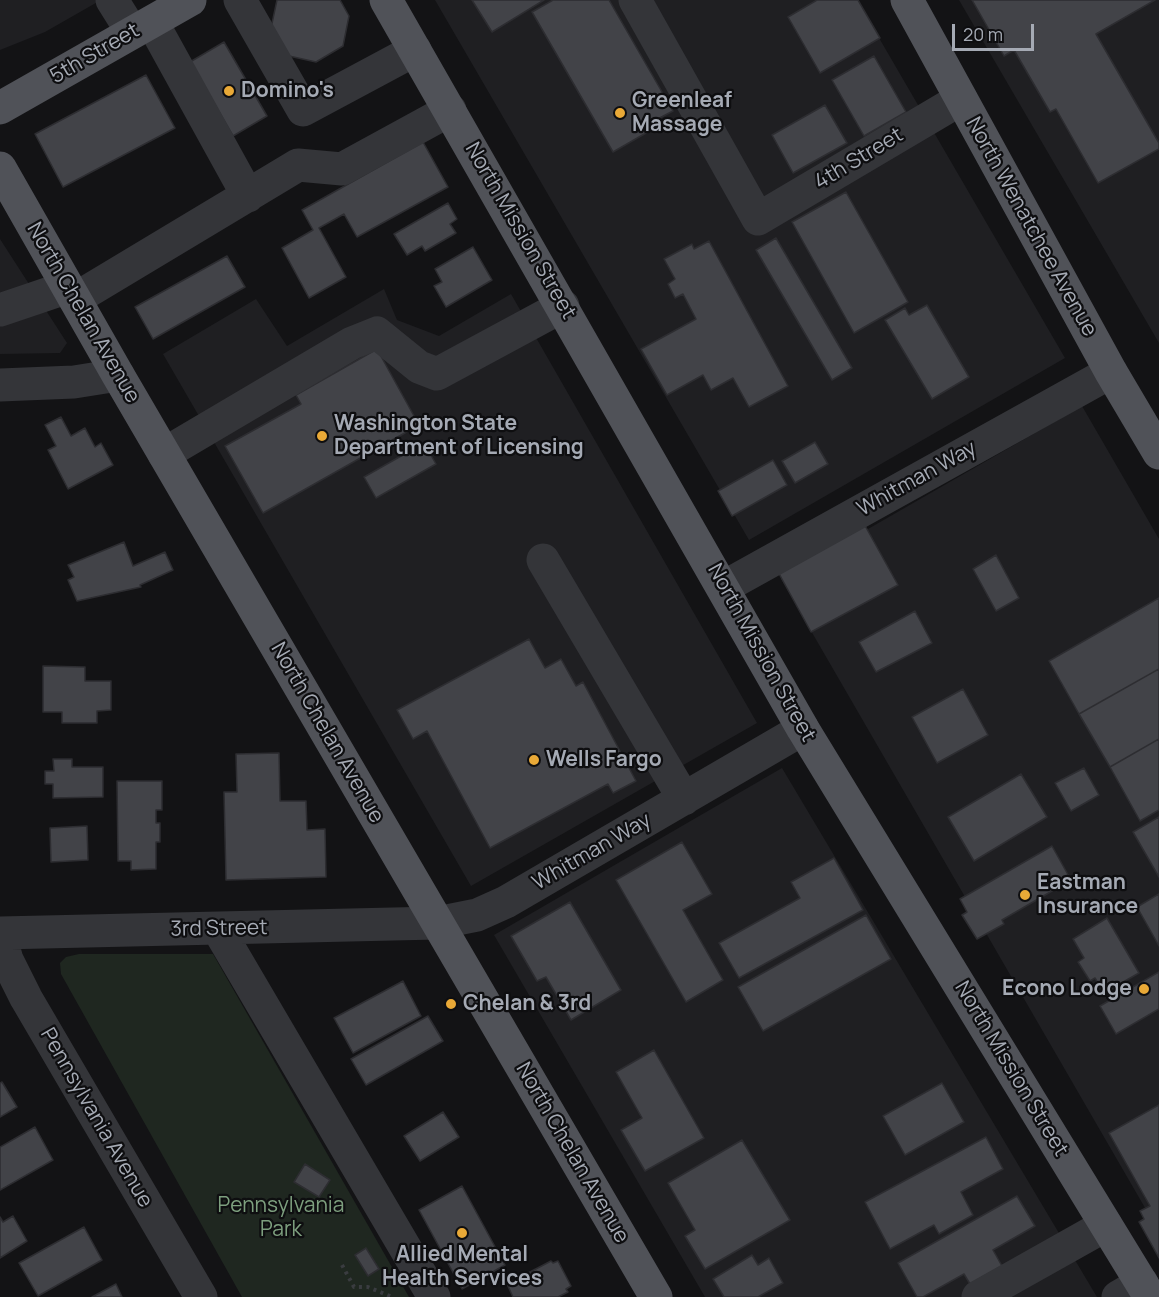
<!DOCTYPE html>
<html>
<head>
<meta charset="utf-8">
<style>
  body { margin:0 }
  #map { position:relative; width:1159px; height:1297px; overflow:hidden; background:#131315; font-family:Manrope,sans-serif }
  canvas { display:block }
  .scale { position:absolute; left:952px; top:24px; width:82px; height:27px; box-sizing:border-box; border:3px solid #a5aab4; border-top:0; padding-left:8px; font-size:18px; line-height:21px; white-space:nowrap; color:#a5aab4; -webkit-text-stroke:4px #0e0e10; paint-order:stroke }
</style>
</head>
<body>
<div id="map">
<canvas width="1159" height="1297"></canvas>
<div class="scale">20 m</div>
</div>
<script>
const context = document.querySelector('canvas').getContext('2d');
context.lineJoin = 'round';
function fill(path, color) { context.fillStyle = color; context.fill(path, 'evenodd'); }
function strokePath(path, color, width, dash) { context.strokeStyle = color; context.lineWidth = width; context.lineCap = dash ? 'butt' : 'round'; context.setLineDash(dash || []); context.stroke(path); }
function drawText(font, color, halo, rows, align = 'center') {
  context.font = font + ' Manrope,sans-serif'; context.lineWidth = 4.5; context.setLineDash([]); context.textBaseline = 'middle'; context.strokeStyle = halo; context.fillStyle = color; for (const [text, x, y, turn = 0] of rows) {
    context.save(); context.translate(x, y); context.rotate((+turn || 0) * Math.PI / 180); context.textAlign = isNaN(turn) ? turn : align; if (halo) context.strokeText(text, 0, 0); context.fillText(text, 0, 0); context.restore();
  }
}
fill(new Path2D(`
  M0 0H101L45 32 0 50Z
  M435 0H857L1065 358 749 540Z
  M959 0H1159V343Z
  M0 239 67 343 60 353 0 354Z
  M384 289 397 320 439 336 511 294 757 723 471 886 163 354 256 299 287 346Z
  M1082 406 1159 539V1232L781 579Z
  M782 768 1097 1297H705L494 935Z`), '#1f1f22');
fill(new Path2D(`
  M79 954H213L409 1297H242L61 974 60 963 66 957Z`), '#1f2720');
const building = new Path2D(`
  M277 0H340L349 16 343 46 316 62 289 56 271 28Z
  M472 0H544L492 32Z
  M553 0H609L673 111 650 123 653 129 613 152 532 12Z
  M817 0H858L880 38 820 73 788 17Z
  M972 0H1155L1096 34 1159 143V149L1098 183 1056 109 1050 112 1014 50 1004 56Z
  M224 42 267 116 233 136 190 62Z
  M874 56 906 112 864 136 832 80Z
  M146 75 175 128 63 187 35 134Z
  M825 105 847 143 793 173 772 135Z
  M423 142 448 187 357 237 344 214 319 228 346 277 309 298 282 248 313 230 302 210Z
  M846 192 908 302 854 333 792 222Z
  M448 203 457 219 450 224 456 233 425 251 422 246 407 255 394 234Z
  M776 238 852 368 832 380 756 250Z
  M709 241 788 386 749 407 733 378 711 390 703 375 667 395 641 349 696 319 683 294 675 298 668 284 675 279 664 259 692 244 694 249Z
  M473 247 492 280 446 307 434 286 442 282 435 269Z
  M227 256 245 287 153 339 135 307Z
  M927 305 969 377 932 399 885 320 905 308 909 315Z
  M377 349 419 425 263 513 225 446 301 404 296 395Z
  M61 417 71 436 85 428 95 447 101 443 113 465 68 489 48 450 56 446 45 425Z
  M815 442 828 464 795 483 782 461Z
  M424 443 436 464 376 498 364 477Z
  M773 460 787 485 732 516 718 491Z
  M863 522 898 585 811 632 777 570Z
  M124 542 133 566 165 552 173 570 140 585 141 587 77 601 68 580 74 577 68 565Z
  M996 555 1019 598 996 611 973 569Z
  M1159 598V669L1079 714 1049 661Z
  M915 611 932 643 876 672 859 642Z
  M529 639 545 668 561 659 576 686 583 682 636 781 613 793 608 784 490 848 427 731 413 739 397 710Z
  M43 666 85 667V681H111V710L97 711V723H62V712H43Z
  M1159 669V739L1110 767 1079 714Z
  M963 689 988 735 937 763 912 717Z
  M1159 739V810L1140 821 1110 767Z
  M279 753 280 801H306L307 830 325 829 326 877 226 880 224 792H237L236 754Z
  M53 759H72V767H103V797L53 798V784H45V771H54Z
  M1084 768 1099 795 1071 811 1055 783Z
  M1021 774 1047 817 974 861 948 817Z
  M117 781H162V810H156V823H160V842H156V869L131 870V861H118Z
  M1159 817V877L1133 832Z
  M87 826 88 860 51 862 50 828Z
  M682 842 712 894 683 910 723 980 686 1002 616 880Z
  M1052 846 1071 880 1002 920 1004 924 977 939 962 915 967 912 960 899Z
  M834 858 863 910 739 978 719 943 800 898 791 882Z
  M1159 894V946L1137 907Z
  M570 902 621 990 571 1020 546 977 537 981 511 936Z
  M866 915 891 959 763 1031 738 987Z
  M1107 918 1139 973 1104 993 1095 978 1090 981 1078 962 1084 958 1073 939Z
  M1159 972V1009L1116 1034 1100 1006Z
  M403 981 421 1016 353 1053 334 1018Z
  M428 1016 443 1041 366 1085 351 1059Z
  M654 1050 704 1138 645 1171 621 1130 642 1118 616 1072Z
  M2 1082 17 1107 0 1117V1083Z
  M942 1083 964 1122 905 1155 883 1116Z
  M1159 1105V1258L1139 1222 1144 1219 1140 1211 1150 1206 1109 1133Z
  M443 1112 459 1137 420 1161 404 1136Z
  M35 1127 53 1160 0 1190V1147Z
  M986 1137 1003 1169 961 1192 973 1215 939 1234 934 1225 890 1249 865 1202Z
  M742 1140 790 1220 705 1269 685 1236 695 1230 668 1183Z
  M305 1164 330 1180 319 1197 294 1182Z
  M462 1186 505 1265 462 1289 419 1210Z
  M1017 1196 1035 1226 993 1250 1002 1266 970 1284 964 1274 923 1297H917L898 1263Z
  M13 1216 27 1241 0 1258V1217L3 1222Z
  M84 1227 102 1260 38 1296 19 1263Z
  M366 1248 379 1269 368 1276 355 1255Z
  M752 1255 758 1265 769 1258 783 1283 758 1297H724L713 1279Z
  M551 1261 553 1263 558 1261 571 1286 566 1289 568 1292 558 1297H513L507 1284Z
  M116 1284 122 1297H92Z`);
fill(building, '#424348');
strokePath(building, '#2d2d31', 1.5);
strokePath(new Path2D(`
  M342 1265 354 1287H368L392 1297`), '#3a3c40', 4, [3, 4.5]);
strokePath(new Path2D(`
  M112 0 132 32
  M240 0 303 110 415 50
  M635 0 758 219 961 99
  M152 22 248 196
  M75 299 298 165 342 169 450 110
  M0 310 68 287
  M0 385 74 382 118 375
  M164 454 352 343 377 333 419 367 437 374 563 306
  M543 560 684 799
  M724 587 1111 372
  M218 929 434 1297
  M0 933 437 923 477 915 506 902 803 729
  M0 935 7 960 26 998 201 1297
  M978 1297 1106 1225
  M1118 1297 1142 1283`), '#343539', 33);
strokePath(new Path2D(`
  M386 0 803 729 1150 1297
  M907 0 1111 372 1159 453
  M0 108 190 0
  M0 168 118 375 656 1297`), '#505258', 33);
for (const [x, y, r, color] of [
  [229,91,6,"#e9a937"],
  [620,113,6,"#e9a937"],
  [322,436,6,"#e9a937"],
  [534,760,6,"#e9a937"],
  [1025,895,6,"#e9a937"],
  [1144,989,6,"#e9a937"],
  [451,1004,6,"#e9a937"],
  [462,1233,6,"#e9a937"]
]) { const dot = new Path2D(); dot.arc(x, y, r, 0, 2 * Math.PI); context.fillStyle = color; context.fill(dot); strokePath(dot, '#0e0e10', 2); }
drawText('21px', '#a5aab4', '#0e0e10', [
  ["5th Street",95,54,-30],
  ["4th Street",859,159,-31],
  ["North Wenatchee Avenue",1031,227,61],
  ["North Mission Street",520,231,60],
  ["North Chelan Avenue",83,313,60],
  ["Whitman Way",917,479,-29],
  ["North Mission Street",761,653,61],
  ["North Chelan Avenue",327,733,60],
  ["Whitman Way",592,852,-30],
  ["3rd Street",219,929,-1],
  ["North Mission Street",1011,1069,59],
  ["Pennsylvania Avenue",96,1118,60],
  ["North Chelan Avenue",572,1153,60]
]);
drawText('bold 21px', '#a5aab4', '#0e0e10', [
  ["Domino's",241,91],
  ["Greenleaf",632,101],
  ["Massage",632,125],
  ["Washington State",334,424],
  ["Department of Licensing",334,448],
  ["Wells Fargo",546,760],
  ["Eastman",1037,883],
  ["Insurance",1037,907],
  ["Econo Lodge",1132,989,"right"],
  ["Chelan & 3rd",463,1004],
  ["Allied Mental",462,1255,"center"],
  ["Health Services",462,1279,"center"]
], 'left');
drawText('21px', '#7d9f7e', '#0e0e10', [
  ["Pennsylvania",281,1206],
  ["Park",281,1230]
]);
</script>
</body>
</html>
